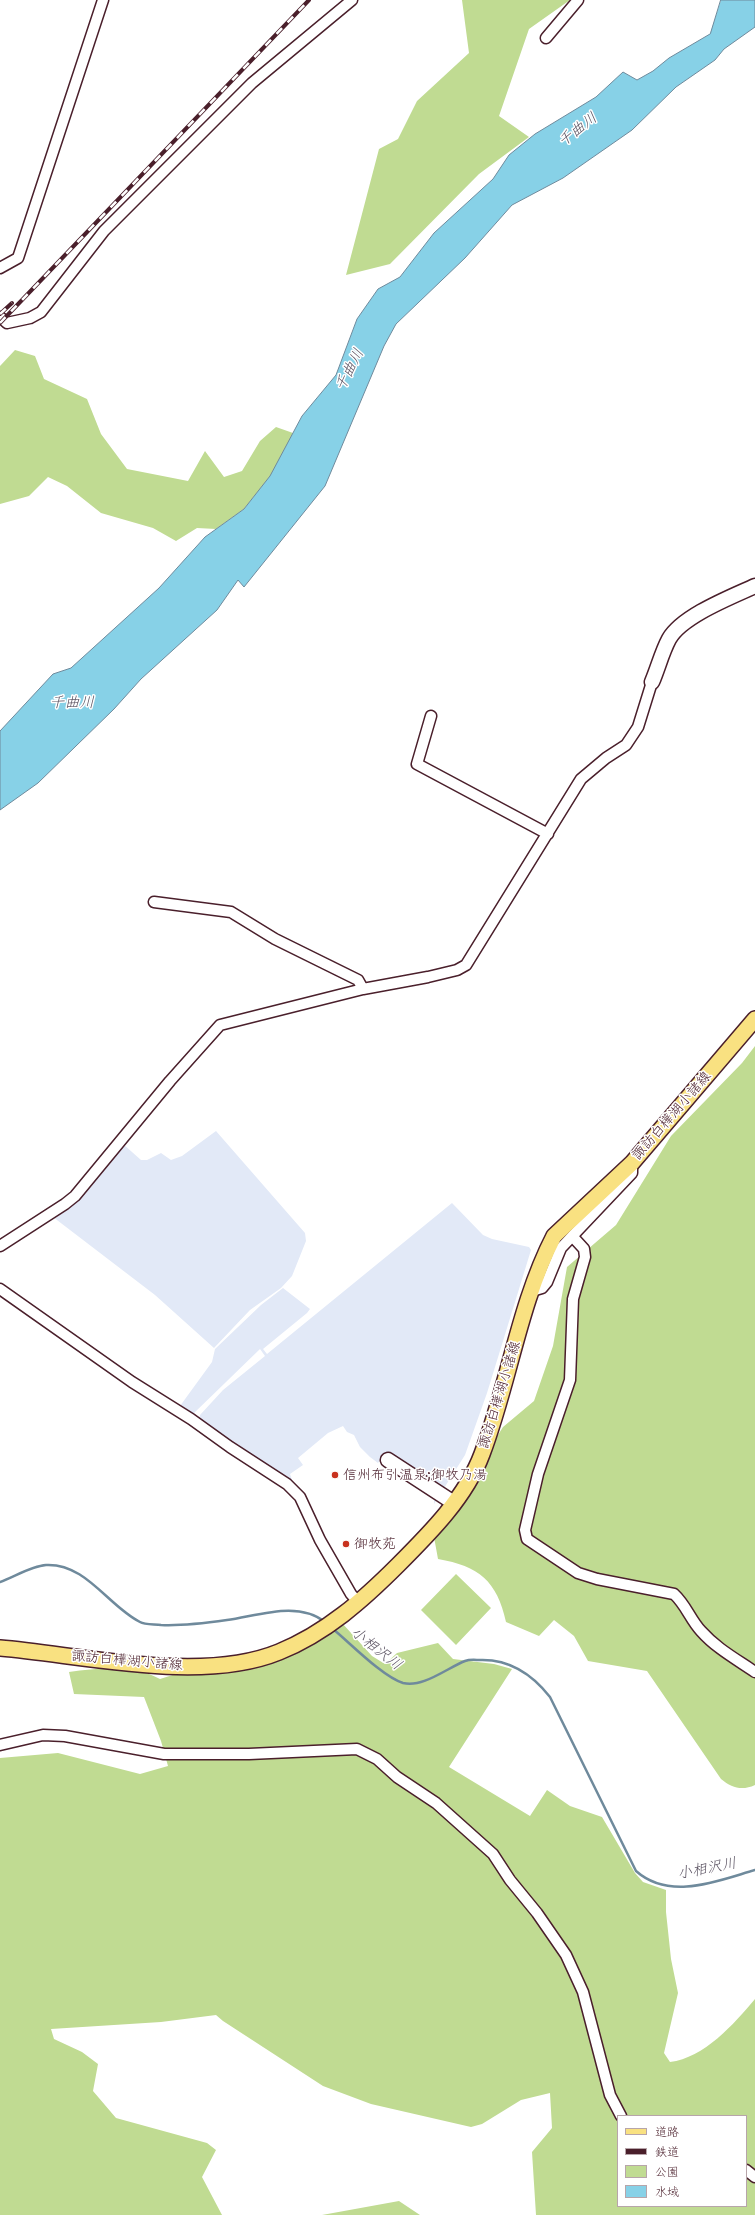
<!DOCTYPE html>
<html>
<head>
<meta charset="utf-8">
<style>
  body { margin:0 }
  #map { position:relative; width:755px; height:2215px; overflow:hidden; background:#fff; font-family:"Shantell Sans","Klee One",sans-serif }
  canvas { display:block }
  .legend { position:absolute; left:617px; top:2115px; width:130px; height:92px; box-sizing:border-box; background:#fff; border:1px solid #b7a5aa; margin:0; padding:5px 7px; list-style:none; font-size:12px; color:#4a1f2b }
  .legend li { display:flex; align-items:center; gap:8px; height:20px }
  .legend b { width:20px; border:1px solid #b7a5aa }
</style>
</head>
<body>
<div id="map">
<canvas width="755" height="2215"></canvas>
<ul class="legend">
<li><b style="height:5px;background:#f9e181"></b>道路</li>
<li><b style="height:5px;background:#4a1f2b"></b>鉄道</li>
<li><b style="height:11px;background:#c0db92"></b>公園</li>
<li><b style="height:11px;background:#87d1e7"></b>水域</li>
</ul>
</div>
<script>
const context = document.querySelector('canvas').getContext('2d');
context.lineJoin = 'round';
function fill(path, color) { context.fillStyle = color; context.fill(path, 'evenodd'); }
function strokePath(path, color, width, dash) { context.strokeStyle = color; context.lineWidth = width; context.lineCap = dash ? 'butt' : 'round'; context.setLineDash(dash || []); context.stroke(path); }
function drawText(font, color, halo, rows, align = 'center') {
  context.font = font + ' "Shantell Sans","Klee One",sans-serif'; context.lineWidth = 3; context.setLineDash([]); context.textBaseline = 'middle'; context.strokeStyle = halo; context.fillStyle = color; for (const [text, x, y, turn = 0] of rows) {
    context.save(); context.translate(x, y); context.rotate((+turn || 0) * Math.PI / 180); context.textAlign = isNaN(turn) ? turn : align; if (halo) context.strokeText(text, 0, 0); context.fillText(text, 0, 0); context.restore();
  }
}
fill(new Path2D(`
  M216 1131 305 1233 306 1241 292 1276 281 1288 250 1310 214 1348 155 1295 53 1217 123 1144 141 1160H147L161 1153 171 1160 182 1156Z
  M452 1203 483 1235 492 1239 529 1247 531 1250 487 1393 465 1455 434 1504V1498L380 1460 378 1463 370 1457 360 1447 354 1435 347 1432 343 1426 328 1433 298 1458 303 1465 290 1474 293 1483 199 1420 200 1415 223 1390 265 1356 260 1349 192 1415 180 1406 212 1362 215 1349 261 1305 283 1288 310 1309 307 1313 263 1349 267 1354Z`), '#e2e9f7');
fill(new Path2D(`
  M462 0H570L529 29 499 116 529 137 479 174 390 264 346 275 379 149 398 139 417 101 469 53Z
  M15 350 35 356 44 379 87 399 101 434 127 469 188 481 205 451 224 477 242 471 260 441 276 427 293 433 273 473 244 509 216 529 197 528 176 541 153 528 101 513 67 486 48 477 29 496 0 504V366Z
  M755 1046V1785C742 1791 732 1788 721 1779L647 1671 588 1661 574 1636 554 1620 539 1636 506 1622C497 1581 479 1566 438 1559L434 1537 503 1427 534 1401 553 1346 567 1267 616 1225 671 1136 742 1063Z
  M456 1574 491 1608 456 1645 421 1610Z
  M342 1623 372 1656 385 1664 397 1653 438 1643 453 1659 494 1664 512 1669 449 1767 530 1816 547 1790 570 1806 602 1817 635 1873 643 1882 666 1890V1912L671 1959 678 1993 664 2053 670 2062C704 2058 734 2024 755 1999V2215H536L532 2152 552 2128 550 2093 521 2100 482 2124 471 2127 371 2104 323 2086 223 2021 216 2015 161 2022 51 2029 54 2039 82 2052 98 2064 93 2091 116 2118 207 2143 216 2150 202 2177 222 2215H0V1758L58 1753 140 1774 168 1766 161 1741 144 1697 74 1694 69 1672C100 1668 132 1664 160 1679L179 1673 212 1670ZM618 2116H746V2206H618Z
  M399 2201 420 2215H322Z`), '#c0db92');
const water = new Path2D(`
  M721 0H755V27L724 49 715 60 676 87 632 130 563 178 512 205 465 258 396 324 384 346 325 486 244 587 238 580 217 610 141 679 114 709 38 783 0 810V731L53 674 71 668 159 588 205 537 244 509 270 476 302 416 336 375 357 319 378 289 400 277 434 233 493 179 509 155 535 134 596 97 623 72 637 80 653 71 669 58 710 34Z`);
fill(water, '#87d1e7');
strokePath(water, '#6f8a9c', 1);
strokePath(new Path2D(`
  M0 1582C14 1577 31 1566 46 1565 86 1563 108 1606 140 1622 145 1625 155 1624 161 1625 182 1626 206 1623 227 1620 257 1616 298 1600 325 1622
  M333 1629C350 1643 383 1677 403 1683 423 1688 447 1668 465 1661 470 1659 476 1660 480 1660 510 1659 532 1674 550 1697L636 1871C670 1901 717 1881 755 1870`), '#6f8a9c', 2.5);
const street = new Path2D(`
  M546 38 578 0
  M0 268 18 258 103 0
  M0 317 7 323 30 318 41 312 104 231 252 83 352 0
  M431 716 417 764 548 834
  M154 902 231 912 275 939 358 980 363 989
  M573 1237 584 1249 585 1257 573 1299 570 1380 538 1474 525 1530 527 1539 578 1573 597 1579 674 1594C686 1605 690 1619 701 1631 716 1648 736 1659 755 1672
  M0 1246 65 1204 75 1196 170 1081 220 1025 363 989 428 977 457 970 466 965 581 779 606 758 626 745 638 727 652 682
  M0 1289 132 1382 191 1419 230 1447 287 1484 300 1497 320 1540 351 1594 359 1603
  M532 1291 542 1288 547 1282 561 1248 632 1173V1169
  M0 1745 43 1735 65 1736 164 1754H249L357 1749 377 1759 397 1777 436 1803 493 1854 510 1880 537 1913 566 1955 583 1992 610 2095 621 2116
  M746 2170 755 2177`);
const secondary = new Path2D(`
  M652 682C658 668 662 652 669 639 682 616 731 597 755 586
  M388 1460 454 1503`);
const primary = new Path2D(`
  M0 1648C83 1655 201 1684 279 1652 326 1633 363 1600 398 1565 430 1533 466 1497 482 1454 509 1383 519 1304 554 1236L632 1163 755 1019`);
strokePath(street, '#4a1f2b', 13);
strokePath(secondary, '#4a1f2b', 17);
strokePath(primary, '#4a1f2b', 18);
strokePath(street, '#fff', 10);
strokePath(secondary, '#fff', 14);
strokePath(primary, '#f9e181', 15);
const rail = new Path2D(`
  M0 314 12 303
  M0 323 309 0`);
strokePath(rail, '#4a1f2b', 4);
strokePath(rail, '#fff', 2.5, [8]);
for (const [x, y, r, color] of [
  [335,1475,4,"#c8321e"],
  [346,1544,4,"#c8321e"]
]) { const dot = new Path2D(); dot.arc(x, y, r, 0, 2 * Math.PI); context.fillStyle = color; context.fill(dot); strokePath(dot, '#fff', 1.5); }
drawText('14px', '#4a1f2b', '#fff', [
  ["諏訪白樺湖小諸線",672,1116,-49],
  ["諏訪白樺湖小諸線",500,1395,-73],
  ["諏訪白樺湖小諸線",127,1661,5]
]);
drawText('14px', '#4a1f2b', '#fff', [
  ["信州布引温泉;御牧乃湯",343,1475],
  ["御牧苑",354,1544]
], 'left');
drawText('italic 15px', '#5c5463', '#fff', [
  ["千曲川",578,130,-38],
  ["千曲川",350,370,-63],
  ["千曲川",72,703],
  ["小相沢川",376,1649,38],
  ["小相沢川",707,1869,-11]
]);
</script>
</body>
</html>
